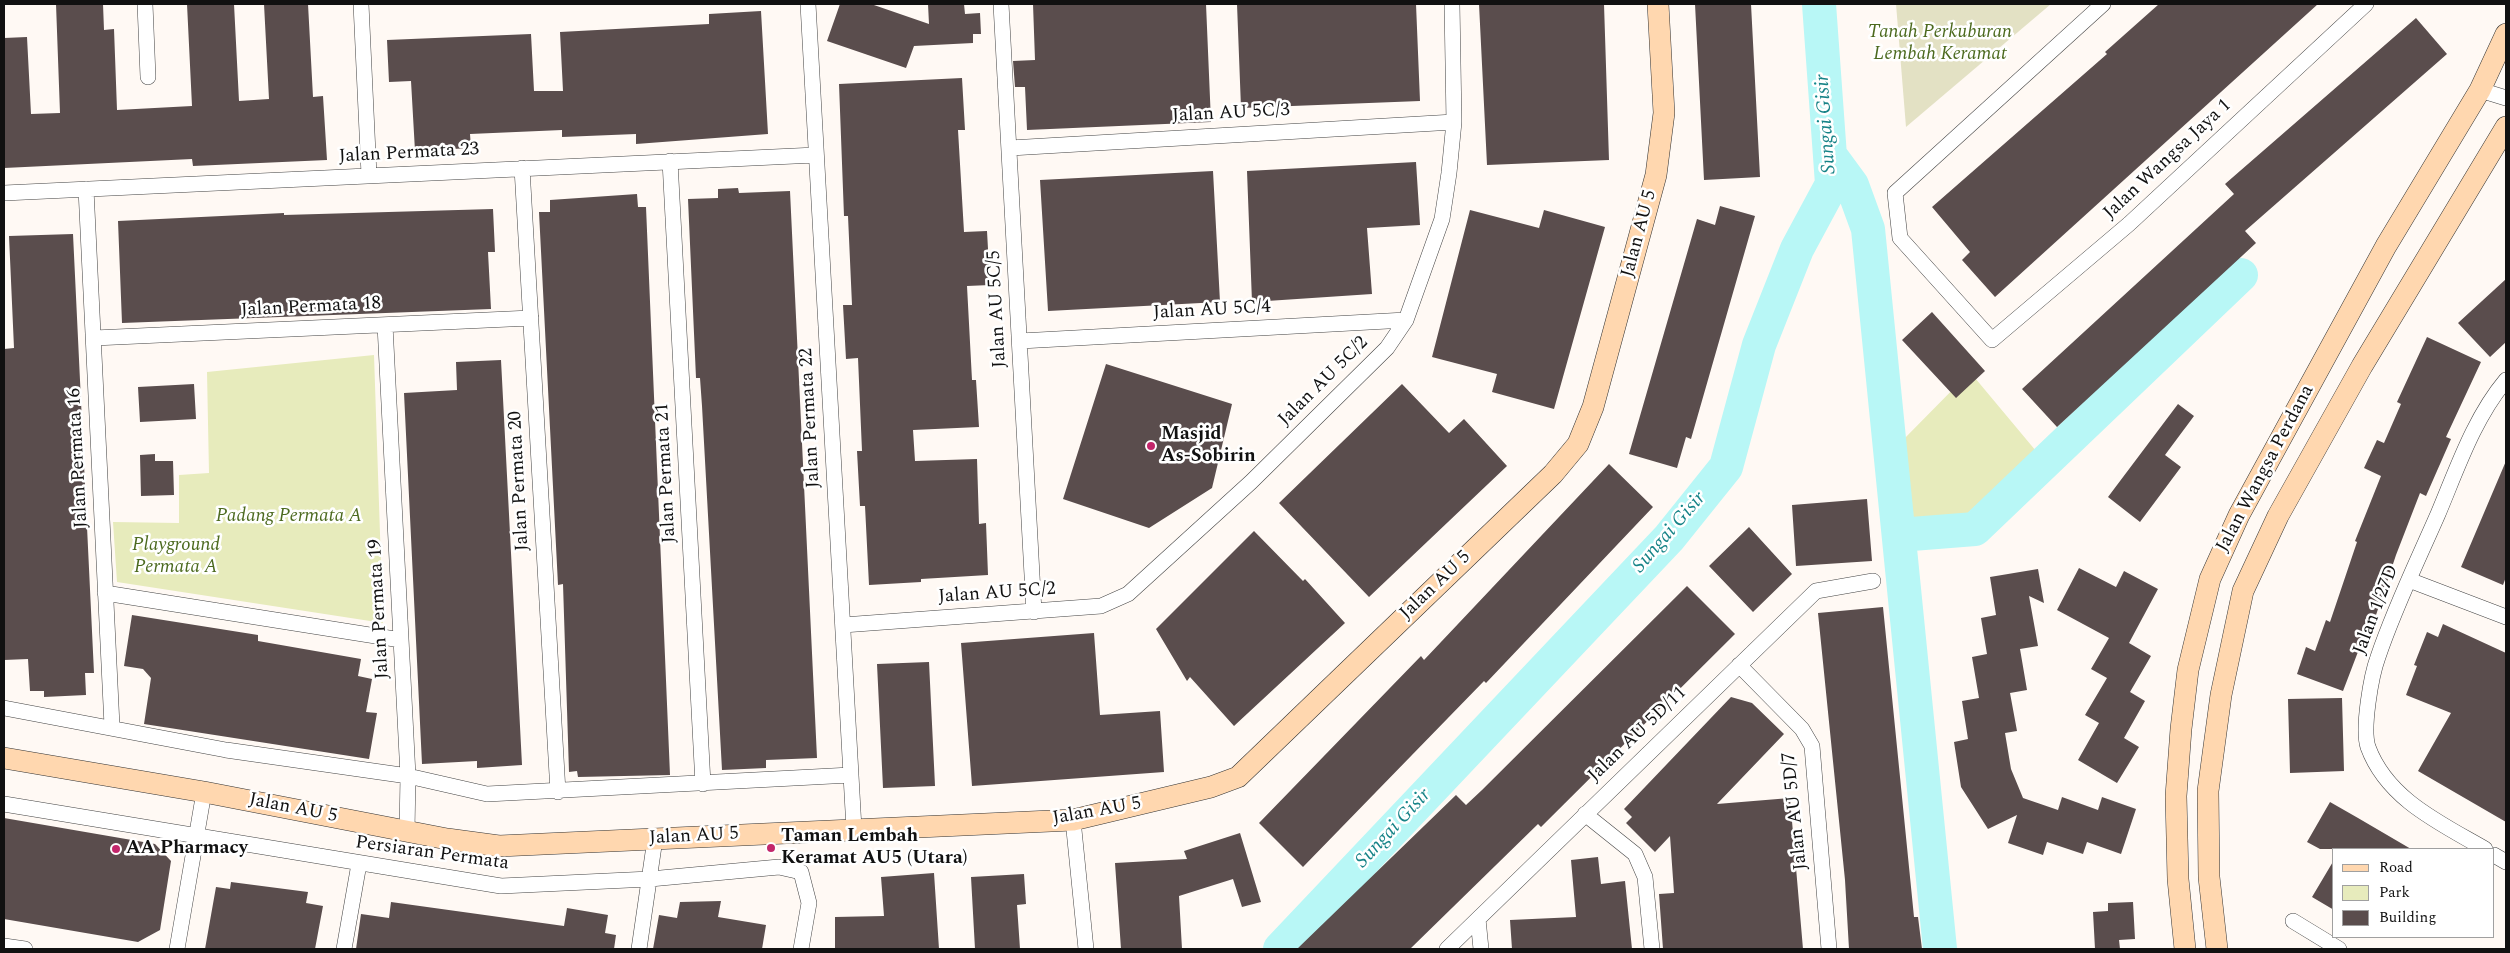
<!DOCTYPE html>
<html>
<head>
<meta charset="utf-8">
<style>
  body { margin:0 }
  #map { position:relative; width:2510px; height:953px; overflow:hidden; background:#fff9f4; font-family:Spectral,serif }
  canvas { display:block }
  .frame { position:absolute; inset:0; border:5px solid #111; pointer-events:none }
  .legend { position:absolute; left:2332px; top:848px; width:162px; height:90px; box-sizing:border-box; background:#fff; border:1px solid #a0a0a0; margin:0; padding:6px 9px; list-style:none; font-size:15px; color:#111 }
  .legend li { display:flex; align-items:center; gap:10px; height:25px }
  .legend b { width:25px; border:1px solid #a0a0a0 }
</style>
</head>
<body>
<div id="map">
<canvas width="2510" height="953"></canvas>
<div class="frame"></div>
<ul class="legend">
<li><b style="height:6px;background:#ffd7af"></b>Road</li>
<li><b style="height:14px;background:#e7ebbc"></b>Park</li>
<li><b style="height:14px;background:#5a4d4d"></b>Building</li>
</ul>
</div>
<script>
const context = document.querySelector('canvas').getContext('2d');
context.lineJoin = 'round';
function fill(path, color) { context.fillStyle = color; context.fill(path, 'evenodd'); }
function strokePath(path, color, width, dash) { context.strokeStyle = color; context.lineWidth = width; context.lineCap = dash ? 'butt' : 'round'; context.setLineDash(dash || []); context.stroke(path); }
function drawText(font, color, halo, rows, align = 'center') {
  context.font = font + ' Spectral,serif'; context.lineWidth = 5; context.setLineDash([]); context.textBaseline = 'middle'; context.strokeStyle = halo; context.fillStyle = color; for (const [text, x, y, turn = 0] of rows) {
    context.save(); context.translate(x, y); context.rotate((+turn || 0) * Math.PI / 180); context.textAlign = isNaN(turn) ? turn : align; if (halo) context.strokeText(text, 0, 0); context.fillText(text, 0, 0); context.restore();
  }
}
fill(new Path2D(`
  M374 355 383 623 117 582 113 522 179 523V475L209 473 207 372Z
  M1970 372 2036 451 1968 513 1908 520 1901 442Z`), '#e7ebbc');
fill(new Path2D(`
  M1896 4H2051L1906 127Z`), '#e3e1c4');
strokePath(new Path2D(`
  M1830 155 1852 185 1868 229 1940 949
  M1899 535 1975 529 2241 275
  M1280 949 1669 538 1726 467 1759 345 1797 249 1832 184 1819 4`), '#b8f7f6', 34);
fill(new Path2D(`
  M56 4H103L104 30 114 29 117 110 192 106 187 4H234L239 101 269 99 264 4H308L313 97 323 96 327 160 193 166 192 159 4 168V38L27 37 31 114 60 113Z
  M840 4H871L929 24 928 4H964L965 14 980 13 981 34H973V43L914 46 906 68 827 41Z
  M1033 4H1206L1211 122 1027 130 1025 87H1015L1013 61 1035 60Z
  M1237 4H1416L1420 101 1241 108Z
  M1479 4H1604L1609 160 1487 165Z
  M1695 4H1751L1760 177 1704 180Z
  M2159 4H2318L1995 297 1962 260 1970 252 1932 207 2107 54 2105 52Z
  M761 11 768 134 636 144V134L562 137V130L470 134 471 148 415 151 411 81 389 82 387 40 531 34 534 91H563L560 32 709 24V14Z
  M2416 18 2447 54 2245 231 2256 243 2057 427 2022 389 2234 194 2225 184Z
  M962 78 965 130H958L964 232 987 231 990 285 967 286 972 380H976L979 427 913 430 915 461 977 459 979 524 986 523 988 575 921 579V582L869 585 865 506H860L857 451H862L858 358 846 359 843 305H852L848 216H844L839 84Z
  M1416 162 1420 225 1367 228 1372 294 1252 302 1247 171Z
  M1213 171 1220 302 1048 311 1040 180Z
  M738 188 739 193 790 191 817 758 766 760V768L722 770 702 406 700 378H696L688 199 718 198V189Z
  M637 194 638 207H646L670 775 578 777 577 771 569 772 563 584 558 585 539 212H550V200Z
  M1720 206 1755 216 1691 439 1686 437 1677 468 1629 454 1697 219 1715 225Z
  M493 209 495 252H488L491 309 122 323 118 221 284 213V215Z
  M1470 210 1539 228 1544 210 1605 227 1554 409 1492 392 1497 374 1432 357Z
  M73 234 94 673H85L86 695 44 697V691H30L28 659 4 660V349L14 348 9 236Z
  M2506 279V342L2490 357 2458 323Z
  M1932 312 1985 371 1956 398 1902 340Z
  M2427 337 2481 362 2446 437 2451 439 2426 496 2420 493 2396 555 2373 624 2369 623 2343 691 2297 674 2306 647 2315 651 2326 620 2330 622 2357 542 2355 541 2381 476 2364 468 2377 440 2384 443 2401 404 2397 402Z
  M501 360 522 765 477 768V761L422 764 404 393 457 390 456 362Z
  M1106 364 1232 404 1212 488 1149 528 1063 499Z
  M194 384 196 419 140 422 138 387Z
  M1402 384 1449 433 1464 419 1507 466 1369 597 1279 503Z
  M2178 404 2194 416 2165 455 2181 467 2140 522 2108 497Z
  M155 454V461H173L174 495 141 496 140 455Z
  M2506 461V577L2503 585 2461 567Z
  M1609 464 1653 507 1486 683 1484 681 1303 867 1259 823 1421 656 1424 660Z
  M1867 499 1872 561 1796 566 1792 505Z
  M1749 527 1792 574 1753 612 1709 566Z
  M1254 531 1303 581 1305 579 1345 623 1234 726 1190 677 1187 681 1156 629Z
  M2079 568 2116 587 2124 571 2158 589 2129 643 2151 656 2130 692 2145 701 2124 738 2139 747 2117 783 2078 760 2099 723 2085 715 2107 678 2091 669 2109 638 2057 610Z
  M2038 569 2044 603 2029 596 2038 646 2020 649 2027 690 2010 693 2017 731 2005 733 2011 769 2023 798 2058 810 2062 797 2098 810 2102 797 2136 809 2121 854 2087 842 2083 854 2047 842 2043 855 2008 843 2017 815 1988 829 1961 787 1954 742 1968 739 1962 701 1979 698 1972 657 1987 654 1981 618 1996 615 1990 577Z
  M1687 586 1735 634 1541 827 1538 824 1410 949H1297L1456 795 1466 805 1482 790Z
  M1883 607 1914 917H1918L1922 949H1849L1845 880 1818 613Z
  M132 615 258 635V641L361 659 358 676 372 679 366 712 377 713 369 759 144 724 151 678 143 669 124 666Z
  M2443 624 2506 653V822L2418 771 2451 713 2406 695 2417 666 2414 665 2427 632 2438 637Z
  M1094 633 1100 715 1160 711 1164 772 972 786 961 643Z
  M929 662 935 786 883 788 877 664Z
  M1731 697 1752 703 1784 734 1717 804 1790 798 1803 949H1663L1659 894 1674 893 1670 836 1655 852 1626 823 1632 817 1624 809Z
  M2342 698 2344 771 2290 773 2288 699Z
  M2330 802 2358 818 2411 849H2320L2307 842Z
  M4 818 155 844 171 861 160 930 138 942 4 919Z
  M1240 833 1261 902 1242 907 1233 879 1179 896 1182 949H1121L1115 863 1187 859 1184 851Z
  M1598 857 1601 884 1625 881 1632 949H1512L1510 920 1576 917 1571 860Z
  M2334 860V910L2312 897Z
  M934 873 939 949H835V917L884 916 881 877Z
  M1024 874 1026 904 1017 905 1020 949H975L971 877Z
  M231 882 308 892 306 903 323 906 315 949H205L216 887 230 889Z
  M721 901 718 917 766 925 762 949H653L659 915 677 918 680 902Z
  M391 902 564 926 567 908 608 915 605 933 616 935 614 949H356L361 914 389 918Z
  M2133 902 2135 939 2119 940 2120 949H2095L2093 912 2108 911V903Z`), '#5a4d4d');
const street = new Path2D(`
  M145 4 148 77
  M361 4 369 175
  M808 4 854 829
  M1001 4 1034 612
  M2103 4 1895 193 1900 238 1992 340 2129 224 2366 4
  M2480 90 2506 98
  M1010 148 1454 122
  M670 161 703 784
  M522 168 558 792
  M86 189 112 726
  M4 193 816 155
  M385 325 408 776 407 831
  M94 338 531 318
  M1020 341 1406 320
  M2409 580 2506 617
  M105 593 401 640
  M843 625 1101 606 1128 594 1251 482 1387 348 1406 320 1442 219 1449 173 1454 122 1452 4
  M1739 665 1802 729 1812 746 1829 949
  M4 708 226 750 408 776 487 794 851 775
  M4 804 501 886 650 879 779 867 801 872 809 903 801 949
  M1585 814 1635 854 1645 877 1652 949
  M1073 820 1086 949
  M2485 849C2440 823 2387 799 2368 747 2362 729 2371 676 2378 657 2394 609 2417 562 2438 514 2457 469 2474 418 2506 380
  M2494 855 2506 862
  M1478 919 1481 949
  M2293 921 2339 949
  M4 946 25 949
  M177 949 204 792
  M344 949 359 864
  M639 949 655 839
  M1447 949 1816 591 1873 581`);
const secondary = new Path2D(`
  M4 758 204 792 447 839 499 846 1073 820 1211 787 1238 777 1553 474 1578 444 1593 407 1656 175 1664 113 1658 4
  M2185 949 2178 879 2176 796 2181 729 2188 670 2210 579 2239 515 2386 246 2480 90 2506 34
  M2217 949 2209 877 2208 791 2221 695 2243 591 2278 516 2362 366 2506 127`);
strokePath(street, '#444', 16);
strokePath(secondary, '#333', 22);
strokePath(street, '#fff', 15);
strokePath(secondary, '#ffd7af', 21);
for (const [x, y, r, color] of [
  [1151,446,5,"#c3266b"],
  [771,848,5,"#c3266b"],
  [116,849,5,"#c3266b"]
]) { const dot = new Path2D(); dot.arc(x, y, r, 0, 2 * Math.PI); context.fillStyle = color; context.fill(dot); strokePath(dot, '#fff', 2); }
drawText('italic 19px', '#4c6a1f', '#fff', [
  ["Tanah Perkuburan",1940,33],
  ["Lembah Keramat",1940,55],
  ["Padang Permata A",289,517],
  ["Playground",176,546],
  ["Permata A",176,568]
]);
drawText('19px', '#111', '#fff', [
  ["Jalan AU 5C/3",1231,114,-3],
  ["Jalan Permata 23",409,154,-3],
  ["Jalan Wangsa Jaya 1",2168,160,-43],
  ["Jalan AU 5",1640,234,-75],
  ["Jalan Permata 18",311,308,-3],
  ["Jalan AU 5C/5",998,309,-93],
  ["Jalan AU 5C/4",1212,311,-3],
  ["Jalan AU 5C/2",1324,382,-45],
  ["Jalan Permata 22",811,418,-93],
  ["Jalan Permata 16",79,458,-93],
  ["Jalan Wangsa Perdana",2266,469,-62],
  ["Jalan Permata 21",667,473,-93],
  ["Jalan Permata 20",520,481,-93],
  ["Jalan AU 5",1436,586,-44],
  ["Jalan AU 5C/2",997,594,-4],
  ["Jalan Permata 19",380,609,-93],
  ["Jalan 1/27D",2377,610,-69],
  ["Jalan AU 5D/11",1638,735,-44],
  ["Jalan AU 5",293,809,11],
  ["Jalan AU 5D/7",1796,811,-96],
  ["Jalan AU 5",1097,812,-10],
  ["Jalan AU 5",694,837,-3],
  ["Persiaran Permata",432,854,8]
]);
drawText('bold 19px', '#111', '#fff', [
  ["Masjid",1161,435],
  ["As-Sobirin",1161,457],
  ["Taman Lembah",781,837],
  ["Keramat AU5 (Utara)",781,859],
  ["AA Pharmacy",126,849]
], 'left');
drawText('italic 20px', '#168387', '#fff', [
  ["Sungai Gisir",1827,124,-94],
  ["Sungai Gisir",1670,533,-49],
  ["Sungai Gisir",1394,829,-47]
]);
</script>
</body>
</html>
